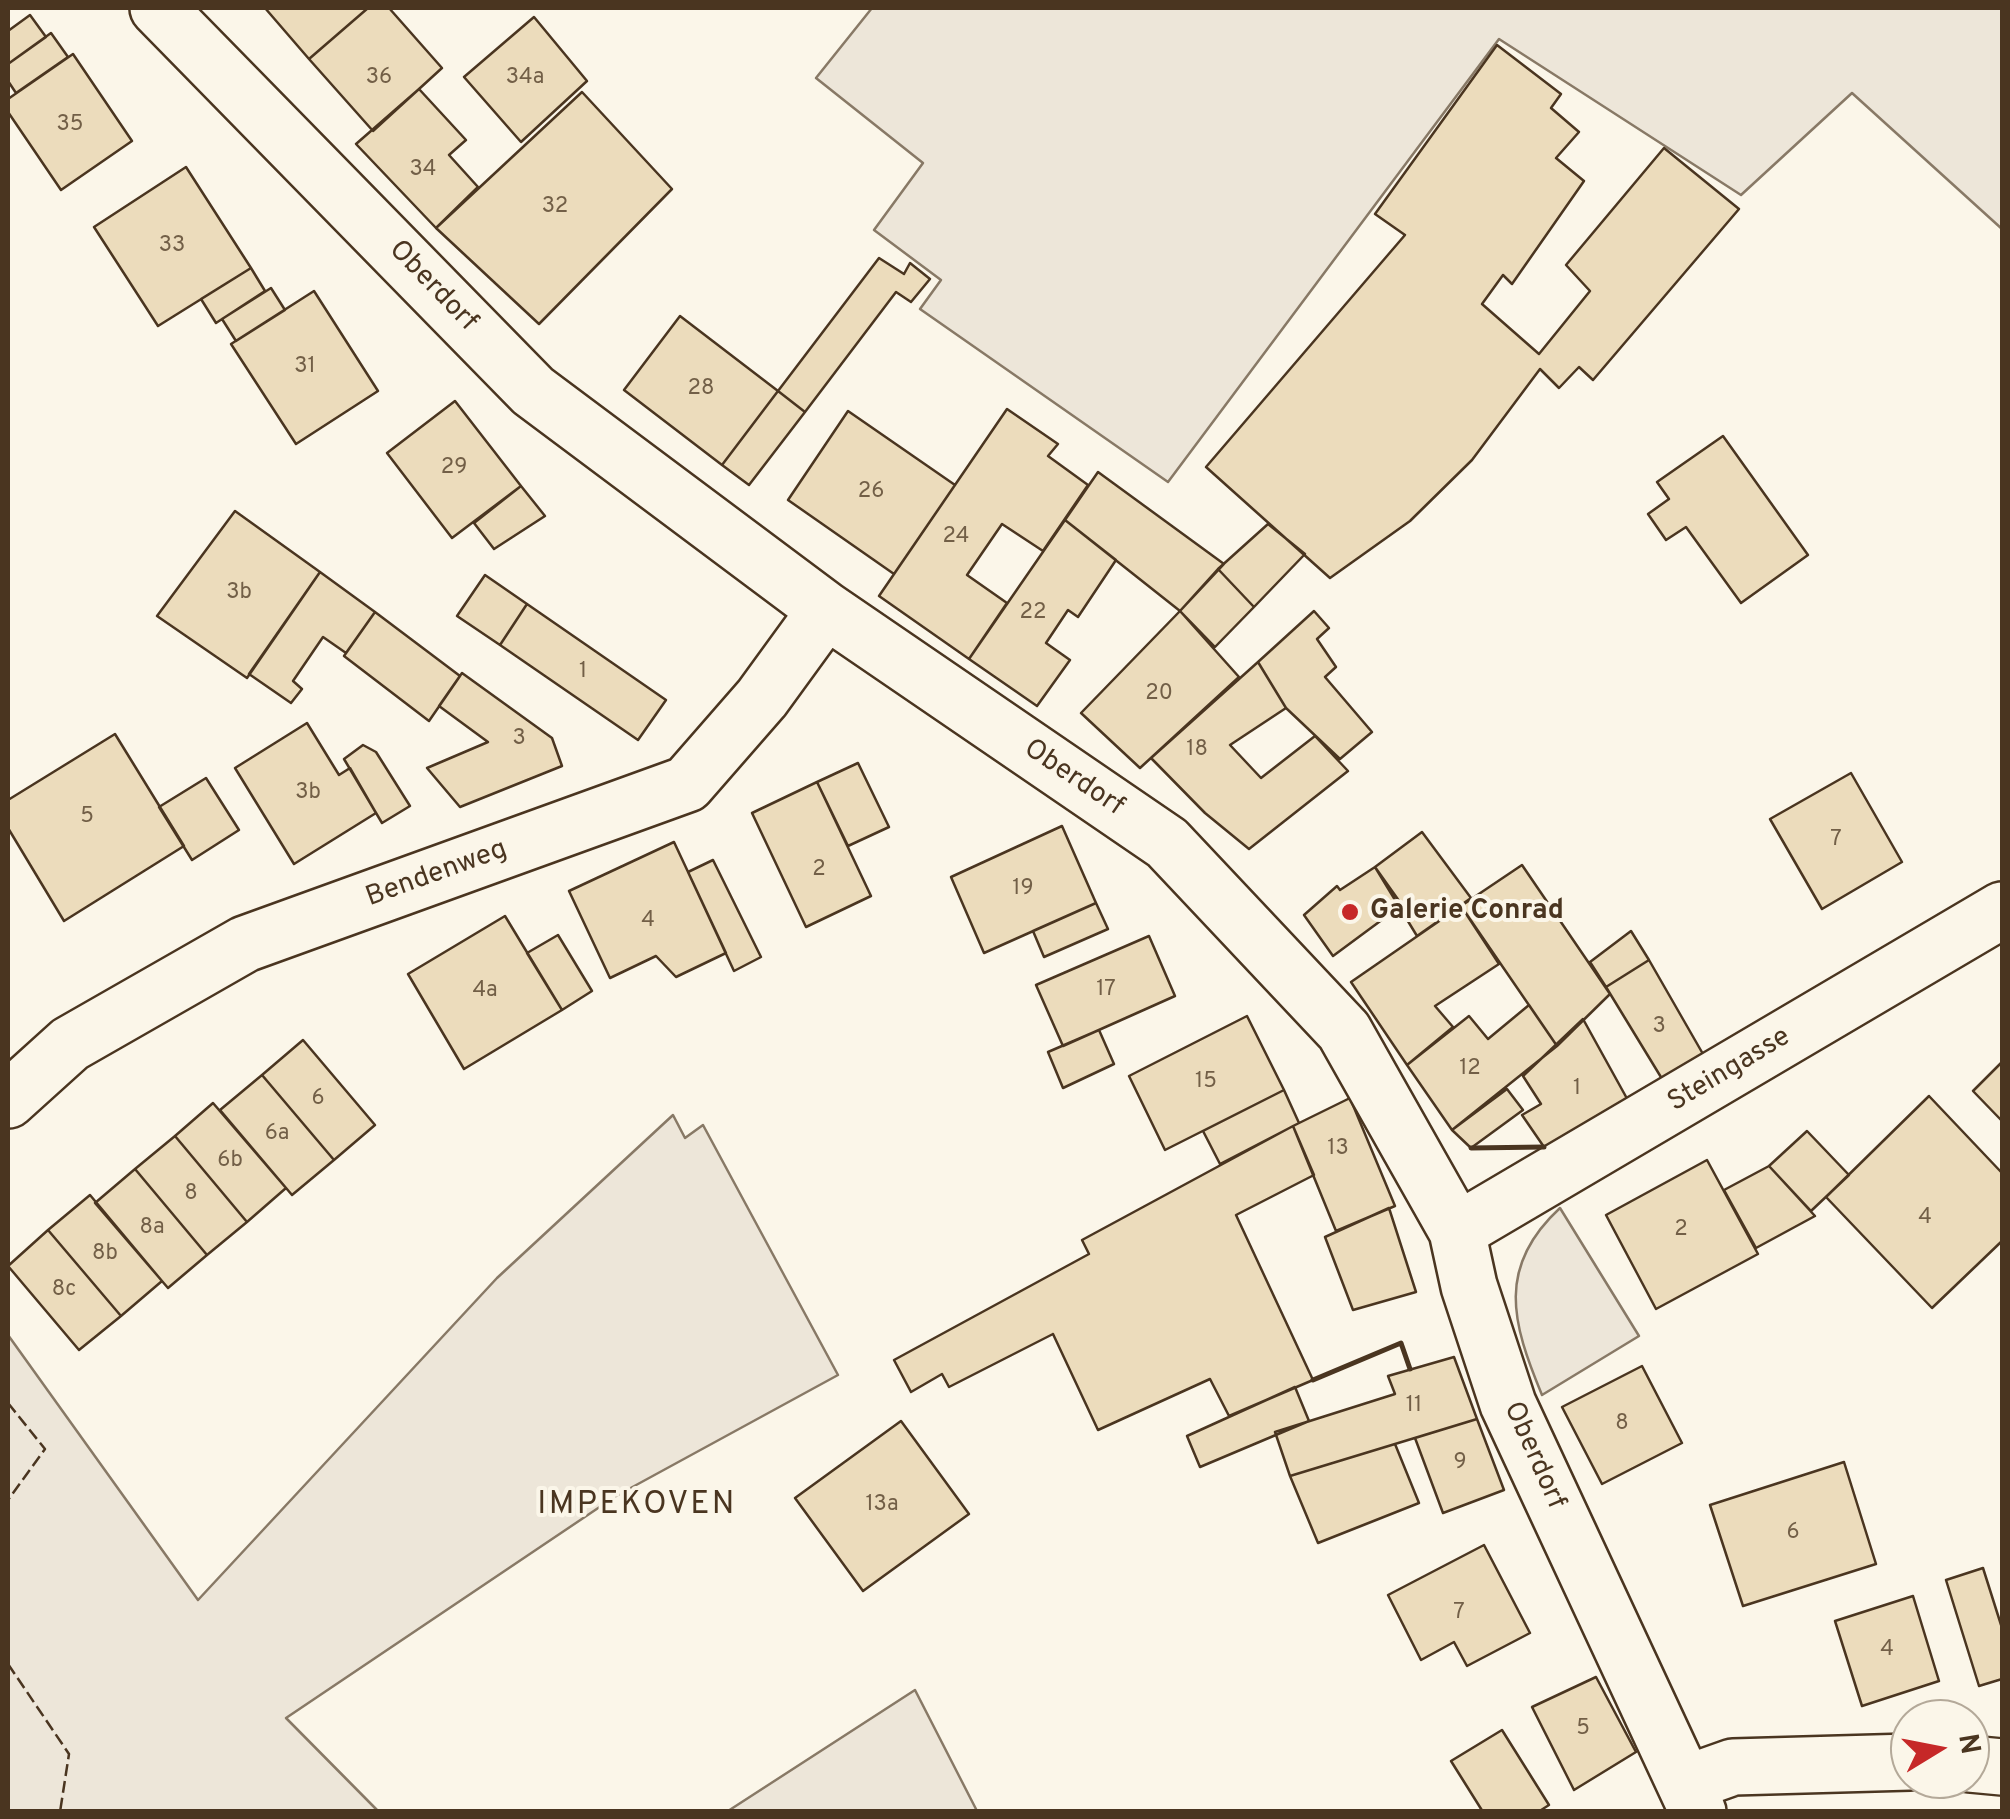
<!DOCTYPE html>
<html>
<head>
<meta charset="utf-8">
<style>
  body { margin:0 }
  #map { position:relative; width:2010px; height:1819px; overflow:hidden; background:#fbf6e9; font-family:Overpass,sans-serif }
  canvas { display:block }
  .frame { position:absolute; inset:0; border:10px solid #4a3520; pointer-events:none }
  .north { position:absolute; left:1890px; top:1699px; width:100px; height:100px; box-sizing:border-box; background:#fbf6e9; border:2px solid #b4a999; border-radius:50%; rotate:80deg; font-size:28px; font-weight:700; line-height:40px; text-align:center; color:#4a3520 }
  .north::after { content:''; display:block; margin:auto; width:35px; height:45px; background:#c62828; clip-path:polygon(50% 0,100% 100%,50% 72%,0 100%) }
</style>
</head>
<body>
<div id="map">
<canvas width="2010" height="1819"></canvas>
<div class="frame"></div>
<div class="north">N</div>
</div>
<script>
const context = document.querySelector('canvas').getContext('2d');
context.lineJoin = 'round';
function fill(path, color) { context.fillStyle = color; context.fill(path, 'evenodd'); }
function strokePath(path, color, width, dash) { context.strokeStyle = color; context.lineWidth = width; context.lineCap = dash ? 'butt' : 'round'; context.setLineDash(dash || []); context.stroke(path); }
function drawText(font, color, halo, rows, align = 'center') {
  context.font = font + ' Overpass,sans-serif'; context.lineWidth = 8; context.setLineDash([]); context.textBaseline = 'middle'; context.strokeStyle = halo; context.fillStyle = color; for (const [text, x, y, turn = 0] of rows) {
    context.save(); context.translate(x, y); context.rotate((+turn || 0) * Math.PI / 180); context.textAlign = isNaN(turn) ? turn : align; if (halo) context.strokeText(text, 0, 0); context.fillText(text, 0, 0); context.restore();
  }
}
const green = new Path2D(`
  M872 8H2002V229L1852 93 1741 195 1499 39 1168 482 920 309 941 280 874 230 923 163 816 78Z
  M673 1115 685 1138 703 1125 838 1375 616 1496 286 1718 378 1811H8V1335L198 1600 497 1278Z
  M1560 1208 1639 1336 1542 1395C1512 1323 1496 1267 1560 1208Z
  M915 1690 977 1811H728Z`);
fill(green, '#ede6d9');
strokePath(green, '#887966', 2.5);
const building = new Path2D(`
  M265 8H368L309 59Z
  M368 8H389L442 68 373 131 309 59Z
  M30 15 46 37 8 64V31Z
  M534 17 587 81 521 142 464 77Z
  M51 33 68 57 16 93 8 81V64Z
  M1497 45 1561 94 1551 108 1579 132 1556 158 1584 181 1512 284 1503 275 1482 304 1539 354 1590 291 1566 265 1664 148 1739 209 1593 380 1579 367 1559 388 1540 369 1472 460 1410 521 1330 578 1206 467 1405 235 1375 214Z
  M73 54 132 141 61 190 8 112V99Z
  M419 89 466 140 449 155 478 187 436 228 356 144Z
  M582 92 672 189 539 324 436 228Z
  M186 167 251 268 158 326 94 227Z
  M879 258 904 274 910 263 930 279 911 302 896 292 805 412 778 391Z
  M251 268 265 291 216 323 201 299Z
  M271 288 285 310 236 341 222 319Z
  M314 291 378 391 296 444 231 344Z
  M680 316 778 391 722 465 624 390Z
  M778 391 805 412 749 485 722 465Z
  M455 401 521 486 452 538 387 453Z
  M1007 409 1058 444 1048 456 1088 485 1043 551 1002 524 967 575 1007 603 969 659 879 596Z
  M848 411 955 485 894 574 788 500Z
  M1723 436 1808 555 1741 603 1686 527 1666 540 1648 514 1669 499 1657 482Z
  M1098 472 1224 564 1180 611 1065 520Z
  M521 486 545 516 494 549 474 523Z
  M235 511 320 572 247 678 157 616Z
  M1065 520 1116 560 1078 617 1068 610 1046 643 1070 660 1037 706 969 659Z
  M1268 524 1305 554 1254 607 1218 569Z
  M1218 569 1254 607 1215 647 1180 611Z
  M320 572 375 612 346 653 323 637 293 681 302 689 291 703 249 674Z
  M485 575 527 604 500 645 457 616Z
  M527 604 666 700 638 740 500 645Z
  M1180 611 1239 677 1140 768 1081 713Z
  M1314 611 1329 628 1317 639 1336 667 1325 677 1372 732 1340 759 1286 708 1258 662Z
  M375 612 460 676 429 721 344 656Z
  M1258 662 1286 708 1230 745 1261 778 1315 736 1348 771 1249 849 1205 813 1151 758Z
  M462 673 552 738 562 766 460 807 427 768 488 742 439 706Z
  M307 723 339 775 350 768 376 813 294 864 235 768Z
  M115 734 184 846 64 921 8 828V800Z
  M363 745 376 752 410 806 382 823 344 759Z
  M858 763 889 827 848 846 817 782Z
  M1851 773 1902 862 1822 909 1770 819Z
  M206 778 239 830 192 860 159 807Z
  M817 782 871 896 806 927 752 813Z
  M1062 826 1096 903 984 953 951 877Z
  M1422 832 1471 898 1417 936 1375 867Z
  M674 842 726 953 676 977 656 956 610 978 569 891Z
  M713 860 761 957 734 971 688 872Z
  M1522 865 1610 994 1557 1046 1461 906Z
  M1375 867 1402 905 1333 956 1304 915 1337 886 1340 890Z
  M1096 903 1108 929 1044 957 1033 931Z
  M1461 906 1499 964 1435 1006 1453 1027 1407 1065 1351 982Z
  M505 916 562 1010 464 1069 408 974Z
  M1631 931 1649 960 1606 987 1590 962Z
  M558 935 592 991 562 1010 527 953Z
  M1149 936 1175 996 1063 1046 1036 985Z
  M1649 960 1707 1061 1667 1087 1606 987Z
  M1529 1005 1557 1046 1452 1130 1407 1065 1469 1016 1488 1039Z
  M1247 1016 1284 1090 1165 1150 1129 1076Z
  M1583 1019 1630 1104 1544 1147 1522 1115 1541 1104 1523 1076Z
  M1099 1030 1114 1064 1063 1088 1048 1052Z
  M303 1040 375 1125 334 1160 262 1075Z
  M2002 1062V1121L1973 1091Z
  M262 1075 334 1160 292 1195 220 1110Z
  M1507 1089 1523 1110 1471 1148 1452 1130Z
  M1284 1090 1299 1123 1220 1164 1203 1131Z
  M1929 1096 2002 1173V1241L1932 1308 1826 1197Z
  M1350 1098 1395 1206 1336 1231 1293 1126Z
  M213 1103 286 1188 247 1222 175 1136Z
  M1293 1126 1314 1175 1236 1215 1313 1380 1229 1416 1210 1379 1098 1430 1053 1334 949 1387 942 1374 911 1392 894 1360 1089 1254 1082 1240Z
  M1807 1131 1849 1175 1811 1211 1769 1166Z
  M175 1136 247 1222 207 1255 135 1169Z
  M1707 1160 1758 1254 1656 1309 1606 1215Z
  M1769 1166 1815 1216 1756 1248 1724 1190Z
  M135 1169 207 1255 168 1288 95 1203Z
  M90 1195 162 1281 121 1316 48 1230Z
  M1389 1208 1416 1292 1353 1310 1325 1237Z
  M48 1230 121 1316 79 1350 8 1266Z
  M1454 1357 1477 1419 1290 1476 1275 1432 1395 1394 1388 1376Z
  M1642 1366 1682 1443 1602 1484 1562 1407Z
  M1295 1387 1309 1421 1200 1467 1187 1436Z
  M1477 1419 1504 1490 1443 1513 1415 1438Z
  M901 1421 969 1514 863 1591 795 1498Z
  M1395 1444 1419 1503 1318 1543 1290 1476Z
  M1844 1462 1876 1564 1743 1606 1710 1505Z
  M1484 1545 1530 1633 1467 1666 1454 1642 1421 1660 1388 1595Z
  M1983 1568 2002 1628V1679L1979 1686 1946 1580Z
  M1913 1596 1939 1681 1862 1706 1835 1621Z
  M1596 1677 1636 1752 1574 1790 1532 1707Z
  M1502 1730 1549 1805 1538 1812H1483L1451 1761Z`);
fill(building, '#ecdcbc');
strokePath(building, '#4a3520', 2.5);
const minor = new Path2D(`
  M158 8 533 391 826 610 1167 843 1344 1031 1457 1231 1469 1286 1508 1404 1698 1812
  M8 1100 70 1044 245 944 687 784 762 698 826 610
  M1457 1231 2002 910
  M1970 1764 2002 1767
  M1685 1784 1733 1767 1910 1762`);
strokePath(minor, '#4a3520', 60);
strokePath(minor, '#fbf6e9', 55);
strokePath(new Path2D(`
  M8 1403 45 1449 8 1500
  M8 1664 69 1754 60 1812`), '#4a3520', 2.5, [12, 5]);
strokePath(new Path2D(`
  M1471 1148 1544 1147
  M1313 1380 1401 1343 1410 1369`), '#4a3520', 5);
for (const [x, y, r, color] of [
  [1350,912,10,"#c62828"]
]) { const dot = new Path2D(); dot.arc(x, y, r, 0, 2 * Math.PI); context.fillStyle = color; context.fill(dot); strokePath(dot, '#fbf6e9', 4); }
drawText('22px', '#725f47', null, [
  ["36",379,79],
  ["34a",525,79],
  ["35",70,126],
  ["34",423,171],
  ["32",555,208],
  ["33",172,247],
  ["31",305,368],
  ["28",701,390],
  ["29",454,469],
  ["26",871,493],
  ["24",956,538],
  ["3b",239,594],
  ["22",1033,614],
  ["1",583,673],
  ["20",1159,695],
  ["3",519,740],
  ["18",1197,751],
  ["3b",308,794],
  ["5",87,818],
  ["7",1836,841],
  ["2",819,871],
  ["19",1023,890],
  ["4",648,922],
  ["17",1106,991],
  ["4a",485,992],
  ["3",1659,1028],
  ["12",1470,1070],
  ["15",1206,1083],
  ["1",1577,1090],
  ["6",318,1100],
  ["6a",277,1135],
  ["13",1338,1150],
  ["6b",230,1162],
  ["8",191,1195],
  ["4",1925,1219],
  ["8a",152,1229],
  ["2",1681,1231],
  ["8b",105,1255],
  ["8c",64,1291],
  ["11",1414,1407],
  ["8",1622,1425],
  ["9",1460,1464],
  ["13a",882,1506],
  ["6",1793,1534],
  ["7",1459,1614],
  ["4",1887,1651],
  ["5",1583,1730]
]);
drawText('28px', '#4a3520', '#fbf6e9', [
  ["Oberdorf",432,287,46],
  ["Oberdorf",1073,779,34],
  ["Bendenweg",437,875,-20],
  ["Steingasse",1730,1071,-31],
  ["Oberdorf",1533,1456,66]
]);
drawText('bold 28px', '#4a3520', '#fbf6e9', [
  ["Galerie Conrad",1370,912]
], 'left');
context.letterSpacing = '2.5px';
drawText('32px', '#4a3520', '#fbf6e9', [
  ["IMPEKOVEN",637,1507]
]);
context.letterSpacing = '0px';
</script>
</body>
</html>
